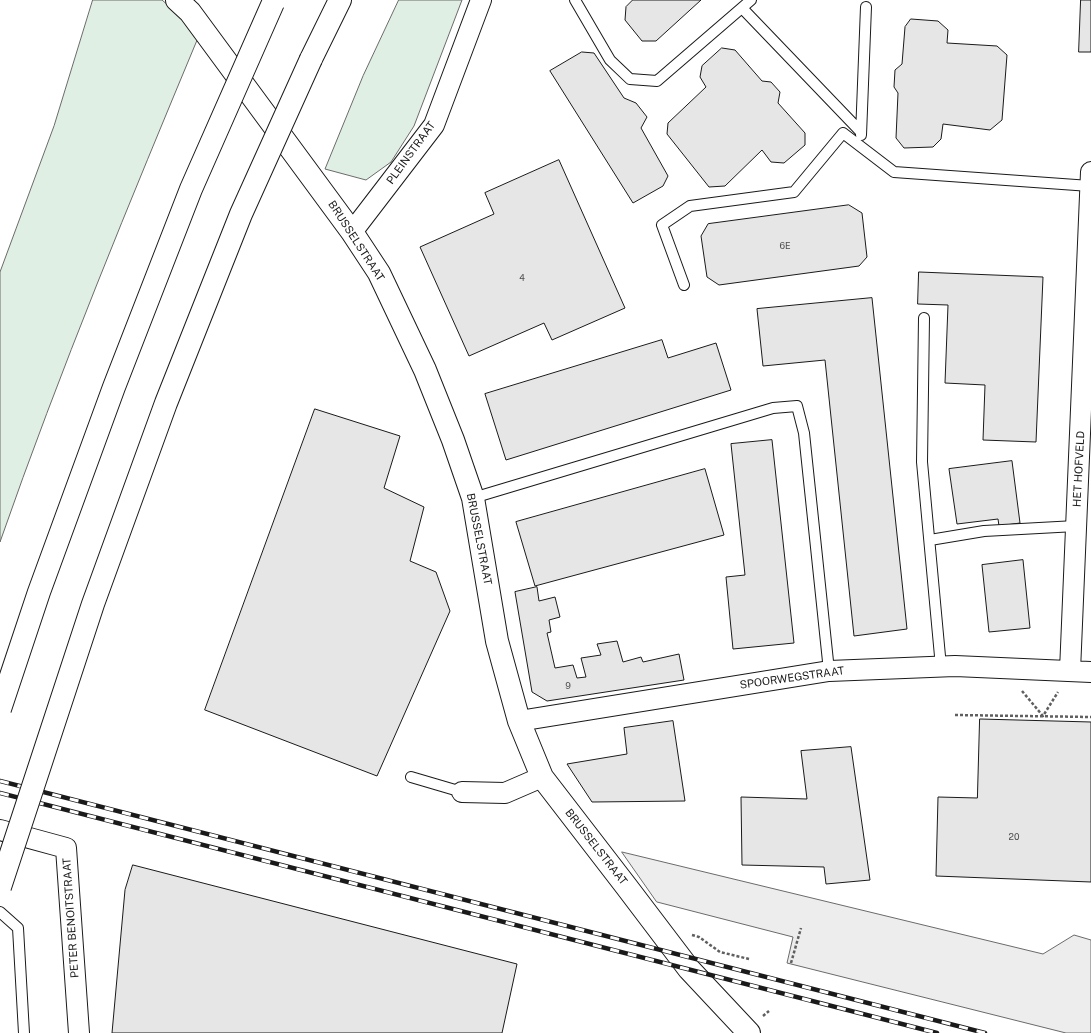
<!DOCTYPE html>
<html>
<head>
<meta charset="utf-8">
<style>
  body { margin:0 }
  canvas { display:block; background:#fff }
</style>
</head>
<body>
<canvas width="1091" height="1033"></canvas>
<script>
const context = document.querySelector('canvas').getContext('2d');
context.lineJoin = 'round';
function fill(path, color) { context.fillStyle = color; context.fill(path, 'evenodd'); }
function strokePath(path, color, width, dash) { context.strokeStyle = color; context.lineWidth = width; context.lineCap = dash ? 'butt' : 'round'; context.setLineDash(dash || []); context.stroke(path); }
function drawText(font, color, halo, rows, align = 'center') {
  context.font = font + ' "Public Sans",sans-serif'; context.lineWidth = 3; context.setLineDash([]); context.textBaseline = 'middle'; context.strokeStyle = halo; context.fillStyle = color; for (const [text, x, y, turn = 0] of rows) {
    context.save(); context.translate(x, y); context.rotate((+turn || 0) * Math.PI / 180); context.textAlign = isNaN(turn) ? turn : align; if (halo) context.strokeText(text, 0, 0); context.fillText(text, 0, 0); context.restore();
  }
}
const green = new Path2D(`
  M93 0H162L200 33C130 201 60 370 0 542V272L54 126Z
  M399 0H462L414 126 391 162 366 180 325 169 363 76Z`);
fill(green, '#e0efe3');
strokePath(green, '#6a6a6a', 1);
const parking = new Path2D(`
  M622 852 1043 954 1074 935 1091 940V1033H1066L787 963 793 937 657 902Z`);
fill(parking, '#ededed');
strokePath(parking, '#6a6a6a', 1);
const building = new Path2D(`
  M633 0H701L656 41H642L625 20 626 7Z
  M1081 0H1091V52H1079Z
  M911 19 938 21 948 30 947 43 997 46 1007 55 1002 120 990 130 943 124 941 139 933 147 904 148 896 138 898 93 894 87 895 70 902 64 905 27Z
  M722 48 735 50 762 81 771 82 780 92 778 103 805 133V145L784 163 771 162 762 150 725 186 709 187 667 134 668 123 706 87 700 77 702 66Z
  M582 52 594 53 624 98 636 103 647 117 641 128 668 176 663 186 633 203 550 71Z
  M559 160 625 308 552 340 544 323 469 356 420 247 494 214 485 193Z
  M849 205 862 213 867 257 859 266 719 285 707 277 701 236 708 224Z
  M919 272 1043 277 1036 442 983 440 985 385 945 383 948 305 918 304Z
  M872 298 907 629 854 636 825 360 763 366 757 309Z
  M662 340 668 358 716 343 731 390 506 460 485 394Z
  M315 409 400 436 384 488 424 507 410 561 436 572 450 611 377 776 205 710Z
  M772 440 794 643 733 649 726 577 745 575 731 444Z
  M1012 461 1020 523 999 526 998 519 957 524 949 469Z
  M705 469 724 535 535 586 516 522Z
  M1023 560 1030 628 989 632 982 565Z
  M537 587 539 601 555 597 560 617 549 620 551 632 547 633 555 668 573 665 577 678 586 677 581 658 601 655 597 644 617 641 623 662 641 657 643 662 679 654 684 680 547 701 532 692 515 592Z
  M980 719 1091 722V882L936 876 938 797 977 798Z
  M673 721 685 801 592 802 567 764 627 754 624 728Z
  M851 747 870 880 826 884 824 867 742 865 741 797 807 799 801 751Z
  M133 865 517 964 502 1033H112L125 890Z`);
fill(building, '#e6e6e6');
strokePath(building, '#1a1a1a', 1);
const service = new Path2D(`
  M575 0 610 60 630 79 657 81 751 0
  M742 8 861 132
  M861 135 866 7
  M684 285 662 225 690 206 794 192 843 133 894 172 1090 186
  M924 318 922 462 941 667
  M473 498 773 408 797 406 804 433 829 671
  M930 540 984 531 1076 526
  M411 777 462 792
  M0 912 18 928 24 1033`);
const minor = new Path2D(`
  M352 232 434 125 481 0
  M1070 671 1091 172
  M519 721 829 671 955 666 1091 672
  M462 792 505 793 542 777
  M0 830 66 848 79 1033`);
const tertiary = new Path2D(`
  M177 0 190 12 352 232 379 273 425 370 453 440 473 498 497 641 519 721 542 777 626 886 689 969 749 1033`);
const motorway = new Path2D(`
  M311 59 340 0`);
strokePath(service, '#1a1a1a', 12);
strokePath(minor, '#1a1a1a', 22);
strokePath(tertiary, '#1a1a1a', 24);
strokePath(motorway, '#1a1a1a', 24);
strokePath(new Path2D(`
  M1022 691 1043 716 1058 692
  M955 715 1091 717
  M692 935 699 937 720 952 749 959
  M791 963 801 928
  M763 1016 769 1011`), '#5f5f5f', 2.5, [3, 2]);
strokePath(service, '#fff', 10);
strokePath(minor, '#fff', 20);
strokePath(tertiary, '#fff', 22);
strokePath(motorway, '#fff', 22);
const rail = new Path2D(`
  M0 781 985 1033
  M0 793 937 1033`);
strokePath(rail, '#1a1a1a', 4.5);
strokePath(rail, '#fff', 3, [9]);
const motorwayBridge = new Path2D(`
  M0 709 39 592 114 387 191 189 273 3
  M0 887 93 604 166 403 241 214 311 59`);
strokePath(motorwayBridge, '#1a1a1a', 24, []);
strokePath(motorwayBridge, '#fff', 22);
drawText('9px', '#4d4d4d', null, [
  ["6E",785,246],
  ["4",522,278],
  ["9",568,686],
  ["20",1014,837]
]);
drawText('11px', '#1a1a1a', '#fff', [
  ["PLEINSTRAAT",411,153,-54],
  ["BRUSSELSTRAAT",356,241,57],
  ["HET HOFVELD",1079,469,-87],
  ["BRUSSELSTRAAT",479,539,79],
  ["SPOORWEGSTRAAT",792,678,-8],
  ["BRUSSELSTRAAT",596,847,52],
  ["PETER BENOITSTRAAT",71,918,-94]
]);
</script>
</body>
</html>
